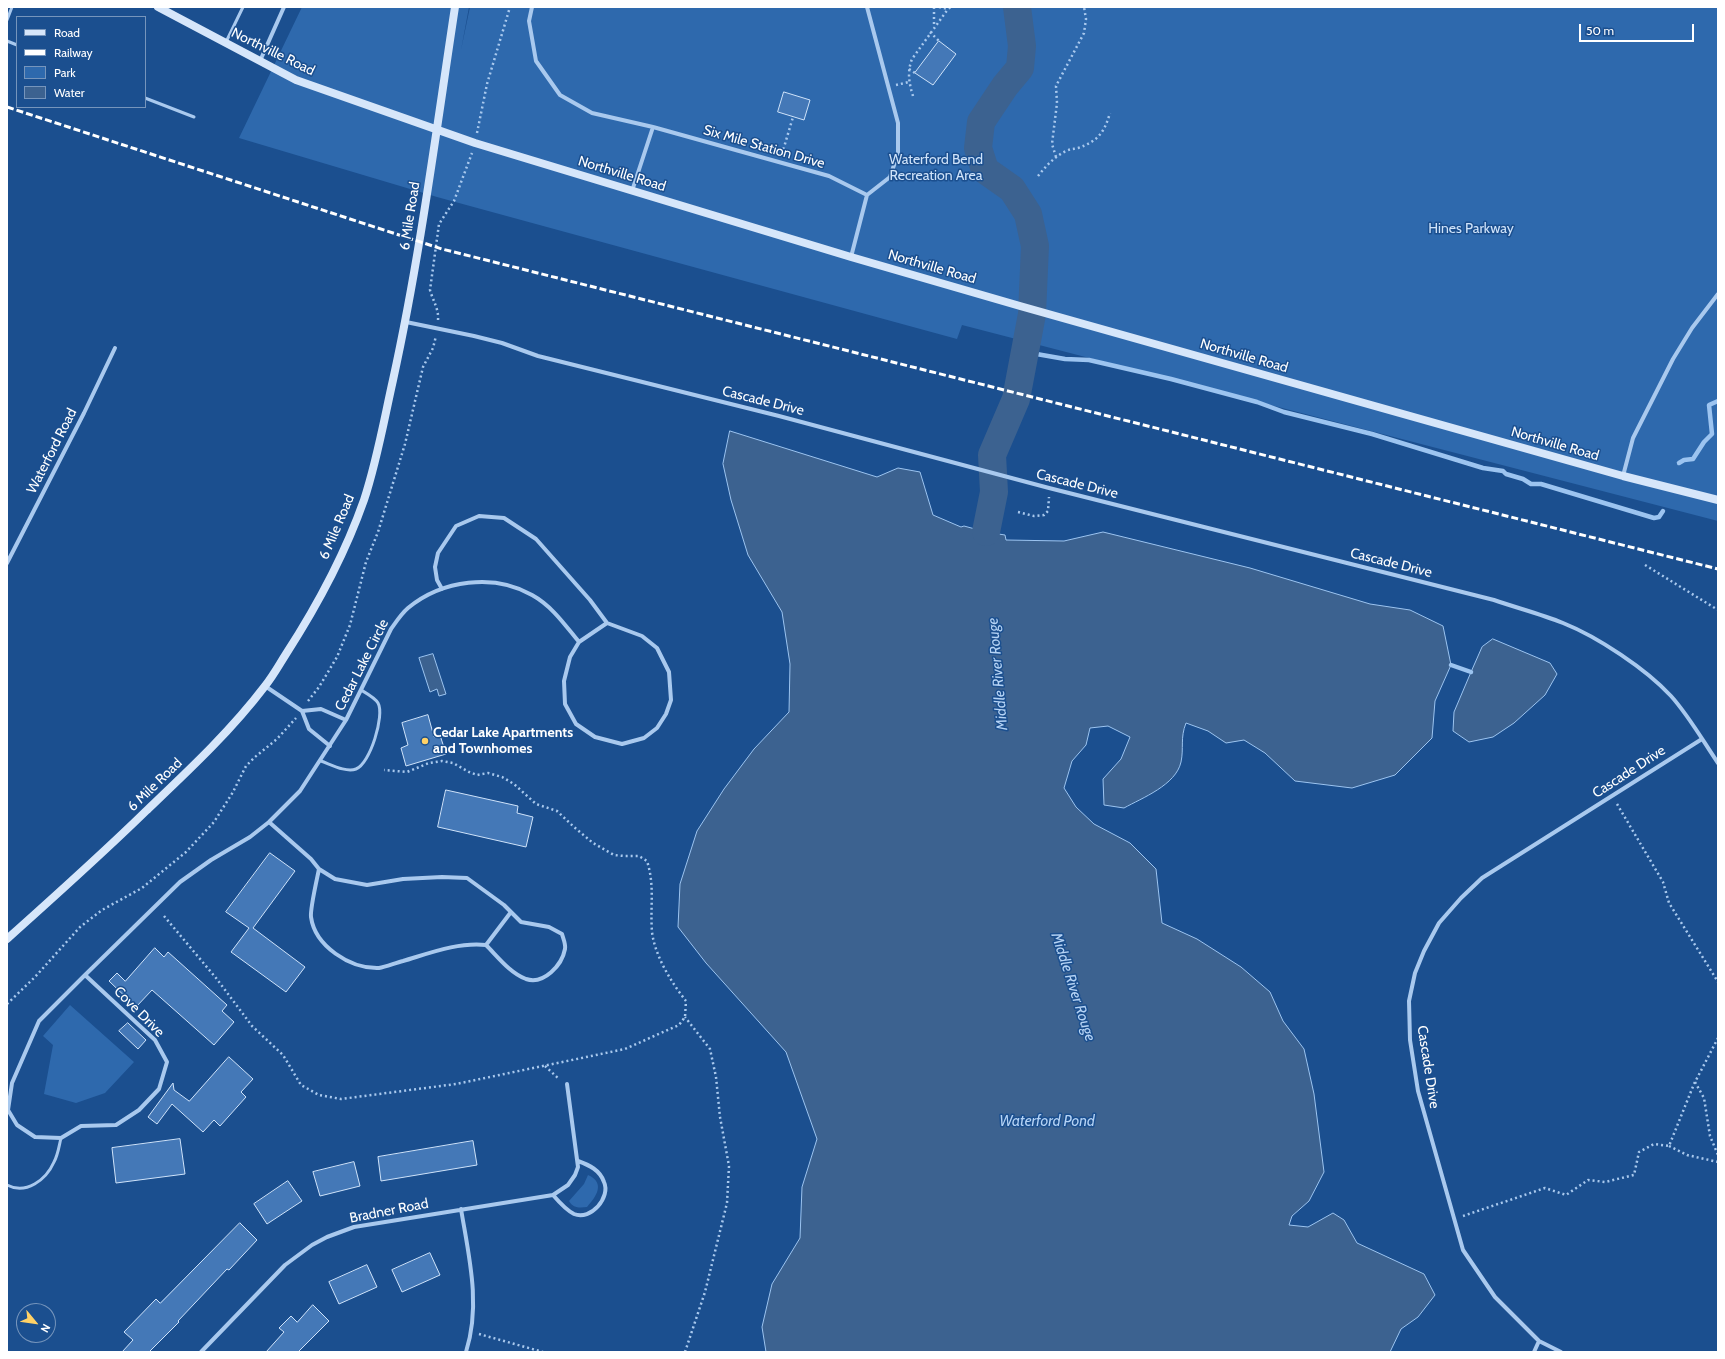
<!DOCTYPE html>
<html>
<head>
<meta charset="utf-8">
<style>
  body { margin:0 }
  #map { position:relative; width:1725px; height:1359px; overflow:hidden; background:#1b4f8f; font-family:Cabin,sans-serif }
  canvas { display:block }
  .frame { position:absolute; inset:0; border:8px solid #fff; pointer-events:none }
  .legend { position:absolute; left:16px; top:16px; width:130px; height:92px; box-sizing:border-box; background:#1b4f8f; border:1px solid #7695bc; margin:0; padding:5px 7px; list-style:none; font-size:12px; color:#fff }
  .legend li { display:flex; align-items:center; gap:8px; height:20px }
  .legend b { width:20px; border:1px solid #7695bc }
  .north { position:absolute; left:16px; top:1303px; width:40px; height:40px; box-sizing:border-box; background:#1b4f8f; border:1px solid #7695bc; border-radius:50%; rotate:119deg; font-size:11px; font-weight:700; line-height:16px; text-align:center; color:#fff }
  .north::after { content:''; display:block; margin:auto; width:14px; height:18px; background:#ffd166; clip-path:polygon(50% 0,100% 100%,50% 72%,0 100%) }
  .scale { position:absolute; left:1579px; top:24px; width:115px; height:18px; box-sizing:border-box; border:2px solid #fff; border-top:0; padding-left:5px; font-size:12px; line-height:14px; white-space:nowrap; color:#fff; -webkit-text-stroke:3px #1b4f8f; paint-order:stroke }
</style>
</head>
<body>
<div id="map">
<canvas width="1725" height="1359"></canvas>
<div class="frame"></div>
<ul class="legend">
<li><b style="height:5px;background:#d6e6fa"></b>Road</li>
<li><b style="height:5px;background:#fff"></b>Railway</li>
<li><b style="height:11px;background:#2e69ad"></b>Park</li>
<li><b style="height:11px;background:#3c6290"></b>Water</li>
</ul>
<div class="north">N</div>
<div class="scale">50 m</div>
</div>
<script>
const context = document.querySelector('canvas').getContext('2d');
context.lineJoin = 'round';
function fill(path, color) { context.fillStyle = color; context.fill(path, 'evenodd'); }
function strokePath(path, color, width, dash) { context.strokeStyle = color; context.lineWidth = width; context.lineCap = dash ? 'butt' : 'round'; context.setLineDash(dash || []); context.stroke(path); }
function drawText(font, color, halo, rows, align = 'center') {
  context.font = font + ' Cabin,sans-serif'; context.lineWidth = 3; context.setLineDash([]); context.textBaseline = 'middle'; context.strokeStyle = halo; context.fillStyle = color; for (const [text, x, y, turn = 0] of rows) {
    context.save(); context.translate(x, y); context.rotate((+turn || 0) * Math.PI / 180); context.textAlign = isNaN(turn) ? turn : align; if (halo) context.strokeText(text, 0, 0); context.fillText(text, 0, 0); context.restore();
  }
}
fill(new Path2D(`
  M302 7H469L461 50 470 7H1718V521L962 325 957 339 437 197 239 138Z
  M70 1005 134 1062 105 1093 76 1103 44 1094 53 1045 43 1036Z
  M588 1175C606 1183 596 1197 587 1207 579 1208 573 1208 569 1201L584 1184Z`), '#2e69ad');
const water = new Path2D(`
  M730 431 877 477 898 468 920 472 933 515 961 527 964 526 986 532 1005 535 1006 540 1064 541 1103 532 1250 568 1370 604 1410 610 1443 626 1451 665 1435 701 1432 738 1395 775 1352 788 1295 781 1265 753 1244 740 1226 743 1208 731 1186 723C1180 738 1184 748 1181 762 1176 785 1142 798 1124 808L1104 805 1103 779 1121 759 1130 737 1108 726 1090 728 1086 745 1072 761 1064 788 1076 807 1094 824 1130 843 1156 869 1162 923 1197 939 1241 967 1270 992 1283 1021 1304 1049 1314 1094 1324 1172 1309 1201 1292 1216 1289 1225 1308 1227 1333 1213 1344 1220 1357 1243 1424 1274 1435 1295 1418 1317 1401 1329 1390 1352H766L762 1327 772 1284 800 1238 802 1187 817 1139 786 1052 706 963 678 927 680 884 697 831 724 789 754 749 789 712 790 664 782 612 748 555 731 500 723 464Z
  M1493 639 1550 663 1557 674 1545 695 1514 723 1493 737 1469 742 1453 731 1454 712 1471 672 1482 647Z
  M433 654 446 694 439 696 437 689 430 692 419 658Z`);
fill(water, '#3c6290');
strokePath(water, '#9cc4f0', 1);
strokePath(new Path2D(`
  M1025 352 1065 359 1089 360 1171 379 1257 402 1284 412 1372 434 1483 468 1503 471 1506 474 1523 479 1531 484H1541L1654 518 1659 517 1663 511
  M1679 463 1684 460 1693 459 1704 442 1712 434 1709 405 1718 401
  M1451 665 1471 672`), '#9cc4f0', 4.5);
strokePath(new Path2D(`
  M986 532 994 492 992 455 1016 399 1032 314 1035 246 1028 214 1012 189 985 170 978 148 981 122 1005 86 1020 68 1022 46 1017 7`), '#3c6290', 28);
const building = new Path2D(`
  M939 41 956 54 933 85 915 73Z
  M784 92 810 100 804 120 778 112Z
  M428 715 434 737 440 735 446 754 406 766 401 748 408 745 402 723Z
  M446 790 518 806 517 813 533 817 526 847 438 827Z
  M270 853 295 871 253 928 305 967 286 992 231 952 249 928 226 912Z
  M155 948 164 957 168 952 227 1005 222 1011 234 1022 214 1045 152 990 136 1007 109 981 117 973 125 981Z
  M128 1023 146 1040 138 1049 119 1031Z
  M229 1057 253 1079 241 1092 246 1097 220 1126 214 1120 203 1132 172 1104 157 1124 148 1117 173 1083 174 1090 189 1101Z
  M180 1139 185 1174 116 1183 112 1148Z
  M473 1141 477 1165 381 1181 378 1157Z
  M354 1162 360 1186 320 1196 313 1172Z
  M288 1181 302 1201 267 1224 254 1204Z
  M240 1223 257 1240 229 1270 227 1269 178 1321 179 1322 149 1352H122L133 1340 124 1332 156 1299 160 1303Z
  M430 1253 440 1275 402 1292 392 1270Z
  M367 1265 377 1287 339 1304 329 1282Z
  M313 1305 329 1321 298 1352H266L284 1332 279 1328 291 1316 297 1322Z`);
fill(building, '#4478b7');
strokePath(building, '#cfe3fa', 1);
strokePath(new Path2D(`
  M934 7V26
  M939 7 948 9 951 7
  M930 32 939 41
  M909 69 915 73
  M896 85 909 82
  M913 96C909 83 907 72 912 59L948 9
  M477 133 487 84 510 7
  M782 154 793 117
  M1056 157 1052 144 1057 103 1056 86 1084 33 1086 19 1084 7
  M1038 176C1046 166 1054 157 1066 151 1070 149 1074 149 1078 148 1098 141 1104 133 1110 113
  M438 320C439 309 433 301 430 290L439 224 454 201 472 153
  M1018 512 1034 516 1044 515 1048 511 1049 497
  M1645 565 1718 610
  M308 701 319 687 337 657 350 625 366 562 378 532 405 444 423 367 433 348 436 336
  M1617 804 1663 882 1669 903 1718 982
  M164 916 216 978 252 1026 283 1055 301 1085 319 1095 341 1099 456 1084 625 1049 679 1025 685 1017 686 1001C671 982 655 956 652 932 650 906 655 886 647 861L639 856H624L614 855 593 843 574 827 557 811 536 804 514 784 502 777 488 773 477 775 469 772 453 763 442 761 429 763 407 772 384 770
  M7 1004 35 977 80 927 102 910 142 888 186 852 214 822 233 792 246 766 255 757 277 739 296 718
  M545 1066 559 1079
  M1695 1082 1704 1098 1710 1136 1718 1155
  M1669 1146 1687 1155 1718 1162
  M1463 1216 1545 1188 1566 1195 1588 1180 1605 1182 1634 1175 1639 1152 1654 1144 1669 1146 1694 1084 1718 1038
  M479 1334 543 1352
  M685 1352 705 1292 727 1203 729 1166 720 1117 716 1077 710 1049 685 1017`), '#a9c9ee', 2.5, [2, 3]);
strokePath(new Path2D(`
  M7 20 12 7
  M7 41 17 45
  M226 42 243 7
  M145 98 194 117
  M321 761C330 764 346 773 356 769 370 764 385 715 378 703 375 698 366 693 361 690
  M7 1185C26 1195 46 1180 54 1162 58 1155 59 1146 61 1138`), '#a9c9ee', 3);
strokePath(new Path2D(`
  M532 7 529 21 536 61 560 95 592 113 653 127 829 176 867 195
  M260 61 284 7
  M632 191 653 127
  M851 257 867 195 890 177 898 153V123L867 7
  M406 322 474 336 502 343 538 356 779 416 1049 488 1494 600C1517 608 1541 614 1563 623 1598 637 1646 669 1671 696 1689 716 1703 741 1718 763
  M1623 476 1633 438 1673 359 1692 328 1718 294
  M7 563 84 413 115 348
  M579 642 607 623
  M265 686 302 711
  M330 746 309 729 302 711 321 709 346 720
  M269 822 311 859 319 869 335 879 367 885 403 879 442 877 467 878 504 905 521 922 549 927 562 934C563 938 566 944 565 949 562 965 544 985 526 979 510 973 498 957 486 945 458 942 430 953 403 961 395 963 386 967 379 968 350 969 315 946 311 917 310 909 317 879 319 869
  M486 945 511 912
  M85 975 180 882 211 860 250 837 269 822 300 791 346 720 391 629C396 622 401 614 408 608 442 580 494 573 532 595 552 606 565 625 579 642L570 657 564 681 565 704 576 724 595 737 622 744 644 738 657 728 666 714 671 700 669 672 657 648 642 636 607 623 590 600 536 539 504 518 479 516 456 526 438 553 435 567 437 580 442 589
  M85 975 155 1040 167 1062 159 1089 139 1110 116 1125 81 1126 61 1138 35 1137 17 1125 8 1110 12 1083 39 1021Z
  M553 1195C559 1202 566 1210 574 1214 591 1221 611 1197 604 1182 600 1170 589 1165 578 1161
  M461 1209C469 1257 481 1305 466 1352
  M201 1352 285 1265 312 1245 327 1237 354 1227 553 1195 568 1185 575 1175 578 1167 567 1084
  M1534 1352 1539 1341
  M1561 1352 1539 1341 1495 1297 1463 1250 1418 1091 1410 1040 1409 1001 1415 973 1424 951 1439 923 1461 898 1482 878 1702 739`), '#a9c9ee', 4);
strokePath(new Path2D(`
  M158 7 296 80 475 143 851 257 1020 306 1623 476 1718 500
  M7 939C54 897 101 855 146 811 188 771 230 732 265 686 273 676 279 665 286 654 317 606 345 554 364 500 377 461 384 420 393 380 420 257 436 132 455 7`), '#d6e6fa', 8);
strokePath(new Path2D(`
  M7 107 442 249 1718 569`), '#fff', 3, [7, 3]);
for (const [x, y, r, color] of [
  [425,741,4,"#ffd166"]
]) { const dot = new Path2D(); dot.arc(x, y, r, 0, 2 * Math.PI); context.fillStyle = color; context.fill(dot); strokePath(dot, '#1b4f8f', 1.5); }
drawText('14px', '#fff', '#1b4f8f', [
  ["Northville Road",273,52,26],
  ["Six Mile Station Drive",764,147,16],
  ["Northville Road",622,174,17],
  ["6 Mile Road",410,216,-81],
  ["Northville Road",932,267,16],
  ["Northville Road",1244,356,16],
  ["Cascade Drive",763,401,14],
  ["Northville Road",1555,444,16],
  ["Waterford Road",52,451,-63],
  ["Cascade Drive",1077,484,14],
  ["6 Mile Road",337,527,-67],
  ["Cascade Drive",1391,563,14],
  ["Cedar Lake Circle",362,665,-63],
  ["Cascade Drive",1629,772,-33],
  ["6 Mile Road",155,785,-44],
  ["Cove Drive",139,1012,45],
  ["Cascade Drive",1428,1067,81],
  ["Bradner Road",389,1211,-11]
]);
drawText('14px', '#cfe3fa', '#1b4f8f', [
  ["Waterford Bend",936,160],
  ["Recreation Area",936,176],
  ["Hines Parkway",1471,229]
]);
drawText('bold 14px', '#fff', '#1b4f8f', [
  ["Cedar Lake Apartments",433,733],
  ["and Townhomes",433,749]
], 'left');
drawText('italic 15px', '#b5d3f5', '#1b4f8f', [
  ["Middle River Rouge",998,674,-95],
  ["Middle River Rouge",1073,987,72],
  ["Waterford Pond",1047,1122]
]);
</script>
</body>
</html>
